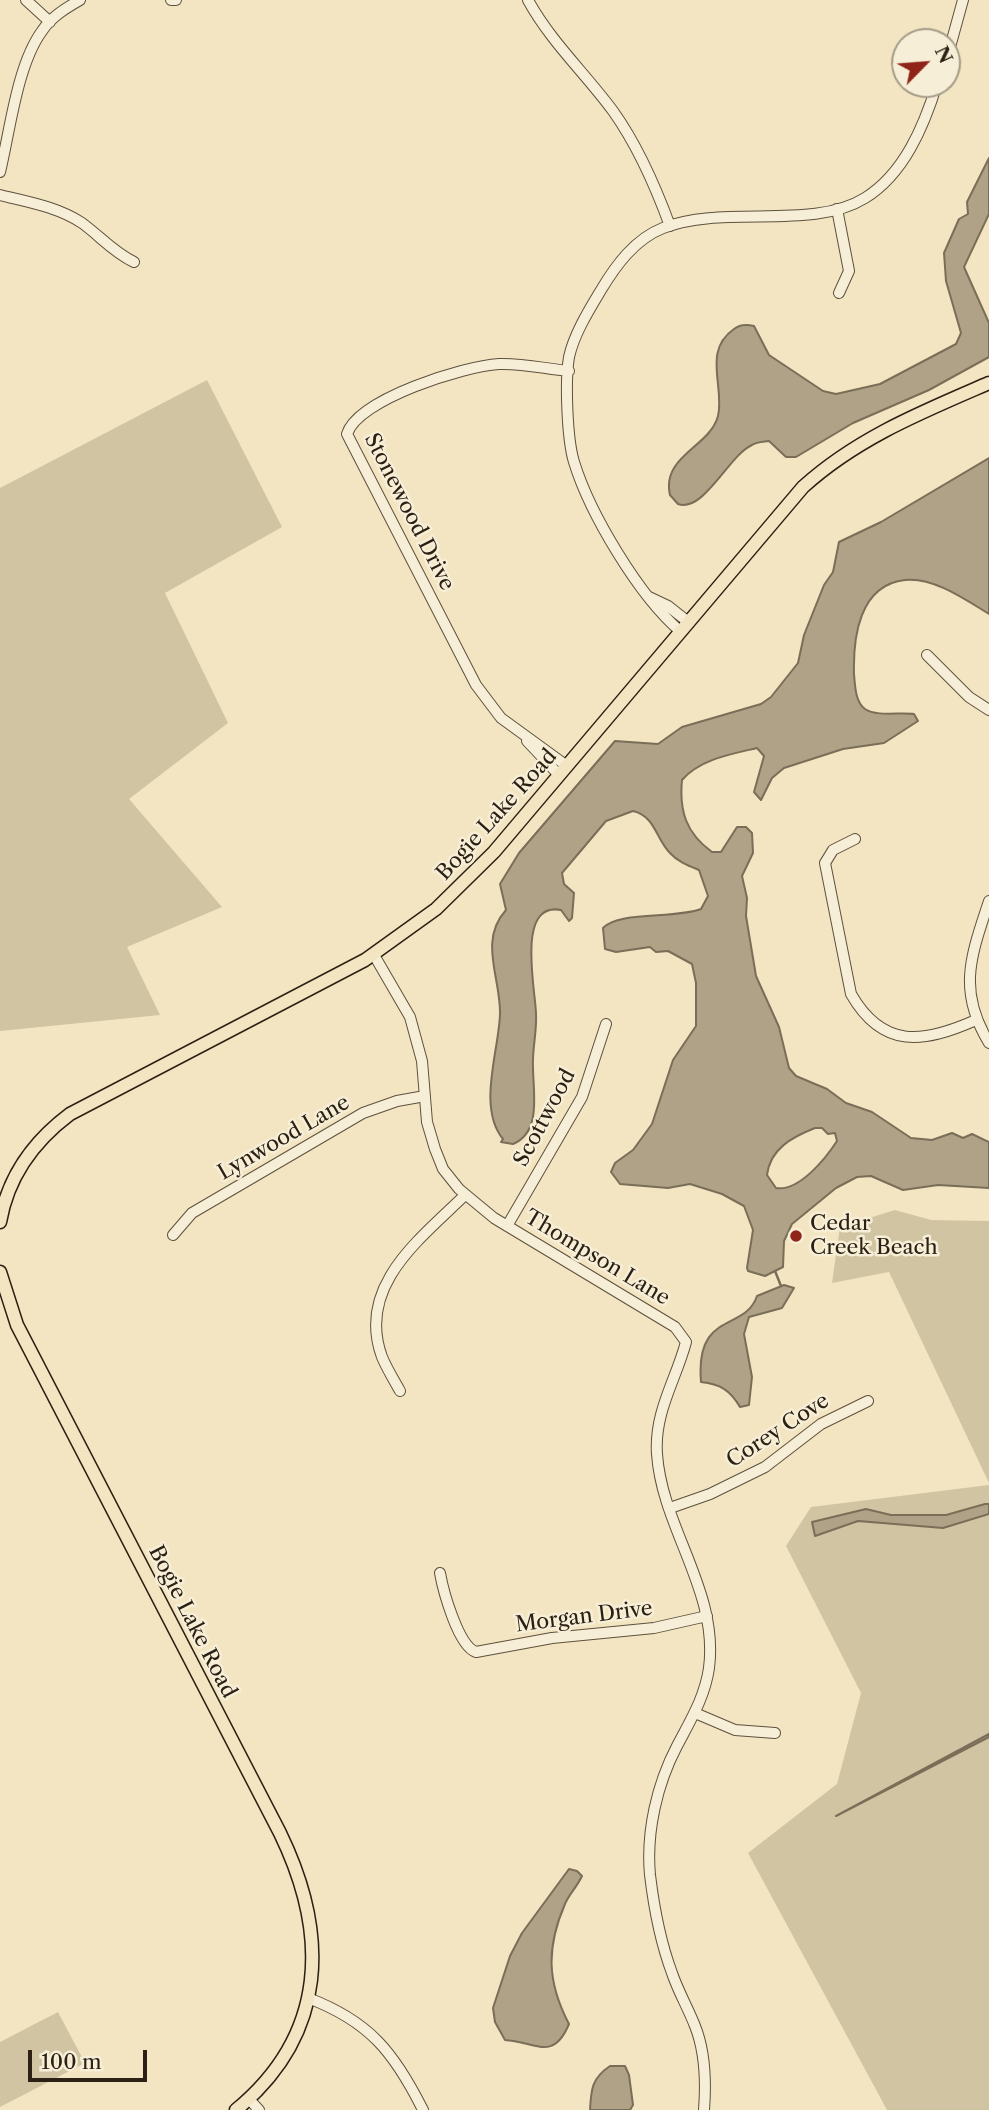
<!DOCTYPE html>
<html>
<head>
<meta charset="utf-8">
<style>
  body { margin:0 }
  #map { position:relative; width:989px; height:2110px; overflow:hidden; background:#f3e5c1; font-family:"Libre Caslon Text",serif }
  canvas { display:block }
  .north { position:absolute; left:891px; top:28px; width:70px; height:70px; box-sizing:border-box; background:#f7eed7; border:2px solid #a59c89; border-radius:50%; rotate:65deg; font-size:19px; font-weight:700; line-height:28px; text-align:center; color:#2b2013 }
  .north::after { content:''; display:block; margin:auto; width:24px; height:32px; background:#8f2418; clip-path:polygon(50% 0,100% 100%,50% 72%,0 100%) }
  .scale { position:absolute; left:28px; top:2050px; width:119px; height:32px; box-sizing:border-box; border:4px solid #2b2013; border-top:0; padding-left:9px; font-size:21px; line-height:24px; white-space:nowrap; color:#2b2013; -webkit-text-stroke:5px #f7eed7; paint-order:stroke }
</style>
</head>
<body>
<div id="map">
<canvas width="989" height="2110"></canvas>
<div class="north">N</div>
<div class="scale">100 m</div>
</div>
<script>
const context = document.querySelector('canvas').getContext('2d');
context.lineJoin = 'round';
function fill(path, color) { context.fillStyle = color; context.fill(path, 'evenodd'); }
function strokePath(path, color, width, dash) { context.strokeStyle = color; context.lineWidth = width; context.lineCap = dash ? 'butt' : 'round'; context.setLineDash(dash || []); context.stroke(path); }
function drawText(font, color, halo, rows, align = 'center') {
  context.font = font + ' "Libre Caslon Text",serif'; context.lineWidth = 5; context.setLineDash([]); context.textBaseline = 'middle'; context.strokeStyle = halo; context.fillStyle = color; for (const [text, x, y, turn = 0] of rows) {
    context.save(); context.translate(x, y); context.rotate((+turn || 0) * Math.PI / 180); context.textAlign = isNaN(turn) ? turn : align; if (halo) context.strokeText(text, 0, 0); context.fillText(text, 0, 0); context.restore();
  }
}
fill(new Path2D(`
  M207 380 282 527 165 593 228 723 129 799 222 907 127 947 160 1015 0 1031V488Z
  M895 1210 931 1220 989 1221V1483L889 1272 832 1283 840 1227Z
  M989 1485V2110H887L748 1853 837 1784 861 1693 786 1546 811 1507Z
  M58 2012 85 2063 0 2107V2042Z`), '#d1c4a3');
const water = new Path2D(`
  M989 158V214L964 267 989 323V357L929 390 853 423 796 457H786L769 441C763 442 757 442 752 445 729 455 704 513 678 504L670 495C661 456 710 447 718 416 725 387 702 351 734 329 740 324 746 324 754 326L769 355 823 391 836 394 880 384 956 344 961 333 946 281 944 253 959 219 968 214 967 202Z
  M989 458V614C966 600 934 577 905 580 859 585 853 638 854 674 855 684 855 702 865 709 877 717 900 712 914 714L918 721 884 743 843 749 784 768 772 778 761 800 754 792 764 756 757 748C732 754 700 759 682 780 679 811 686 833 712 852H721L737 827H746L752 833 753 853 742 876 747 898 746 916 756 976 779 1027 789 1068 796 1076 827 1089 846 1103 872 1112 911 1138 932 1140 952 1133 963 1138 972 1134 989 1142V1188L938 1185 903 1190 871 1176 857 1177 836 1188 792 1224 784 1241 783 1267 765 1276 748 1271 747 1268 753 1230 744 1206 722 1194 690 1184 668 1188 620 1184 611 1172 615 1163 633 1150 652 1124 673 1060 696 1026V983L692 964 668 951 656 952 650 947 616 952 605 949 603 928C618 911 675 919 701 909L708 896 699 870C689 866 678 862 670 853 656 839 655 816 633 811L606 821 562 873 564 884 574 893 572 918 569 921 561 910C515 901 536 992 536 1014 537 1032 532 1050 533 1067 533 1092 542 1132 513 1144L501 1142 503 1139C477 1107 499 1051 500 1014 501 978 478 941 506 910L500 884 519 853 615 741 658 744 682 727 761 704 771 697 798 663 804 635 824 585 833 572 839 542 881 522ZM815 1128H822L828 1134 835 1133 837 1141C826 1158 799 1192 776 1188L767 1175C770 1149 792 1137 815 1128Z
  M784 1285 794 1288 782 1308 749 1317 744 1334 752 1377 749 1405 740 1407C730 1390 720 1384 701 1382 695 1310 745 1332 757 1296Z
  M985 1504H989V1514L943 1528 858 1521 815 1536 812 1522 866 1509 891 1515H946Z
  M989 1734V1737L836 1816Z
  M569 1869 577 1871 582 1876C577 1887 569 1894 565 1904 546 1948 547 1982 569 2024 553 2062 536 2042 505 2040L495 2022 493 2008 510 1956 522 1933Z
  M610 2066H625L629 2075 633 2105 630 2110H590C591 2089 592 2078 610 2066Z`);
fill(water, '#afa286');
strokePath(water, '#7a6e58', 2);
strokePath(new Path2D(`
  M775 1271 781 1286`), '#7a6e58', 2.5);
const minor = new Path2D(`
  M26 0 50 22
  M171 0H176
  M528 0C551 42 585 73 613 111 638 146 655 185 670 226
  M947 58 963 0
  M0 172C10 131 17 65 42 31 51 17 66 8 80 0
  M0 195C28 202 58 207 82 223 100 236 113 252 134 262
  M837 209 849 271 839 293
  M649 597 668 606 687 621
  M680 631C639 596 590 514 574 462 567 439 565 381 569 357 574 334 589 310 601 290 616 265 635 239 663 228 724 204 812 231 865 198 904 174 924 126 937 84
  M927 655 969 697 989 710
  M527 741 559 775
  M567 766 501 718 476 685 347 434C358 399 464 366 499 364 523 363 546 369 569 371
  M855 839 833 850 825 863 851 994C883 1050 924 1043 976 1020
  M989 901C971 956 957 990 989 1043
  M374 955 410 1017 422 1061 427 1122 435 1149 443 1169 459 1189 494 1218 675 1327 686 1342C676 1380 654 1412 657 1454 662 1528 719 1591 709 1668 705 1697 690 1721 677 1746 657 1784 646 1832 650 1875 654 1908 660 1941 672 1973 678 1991 688 2008 695 2026 705 2051 706 2084 704 2110
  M507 1226 582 1097 606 1024
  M173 1235 192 1213 363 1113 397 1101 425 1096
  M400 1391C394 1380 387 1369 382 1357 356 1286 420 1239 465 1195
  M670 1508 710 1494 765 1467 821 1424 868 1401
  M440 1573C443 1590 458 1646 476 1652L552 1638 654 1628 707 1616
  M695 1713 735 1730 775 1733
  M308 1998C369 2021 394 2052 423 2110
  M249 2099 259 2110`);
const major = new Path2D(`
  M0 1222C8 1176 34 1141 70 1114L365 960 436 909 494 852 803 487C857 438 922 412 989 383
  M0 1272 17 1325 280 1833C329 1934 328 2034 236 2110`);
strokePath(minor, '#5d513e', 12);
strokePath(major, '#2b2013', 15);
strokePath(minor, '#f7eed7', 10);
strokePath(major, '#f3e5c1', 12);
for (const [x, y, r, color] of [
  [796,1236,7,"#8f2418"]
]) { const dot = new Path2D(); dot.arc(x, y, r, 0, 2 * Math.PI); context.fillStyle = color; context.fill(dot); strokePath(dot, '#f7eed7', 2.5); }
drawText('21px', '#2b2013', '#f7eed7', [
  ["Stonewood Drive",409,512,63],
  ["Bogie Lake Road",497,815,-48],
  ["Scottwood",545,1118,-62],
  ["Lynwood Lane",284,1138,-30],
  ["Thompson Lane",597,1258,31],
  ["Corey Cove",778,1431,-33],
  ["Morgan Drive",584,1617,-7],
  ["Bogie Lake Road",192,1622,63]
]);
drawText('21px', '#2b2013', '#f7eed7', [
  ["Cedar",810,1224],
  ["Creek Beach",810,1248]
], 'left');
</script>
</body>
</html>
